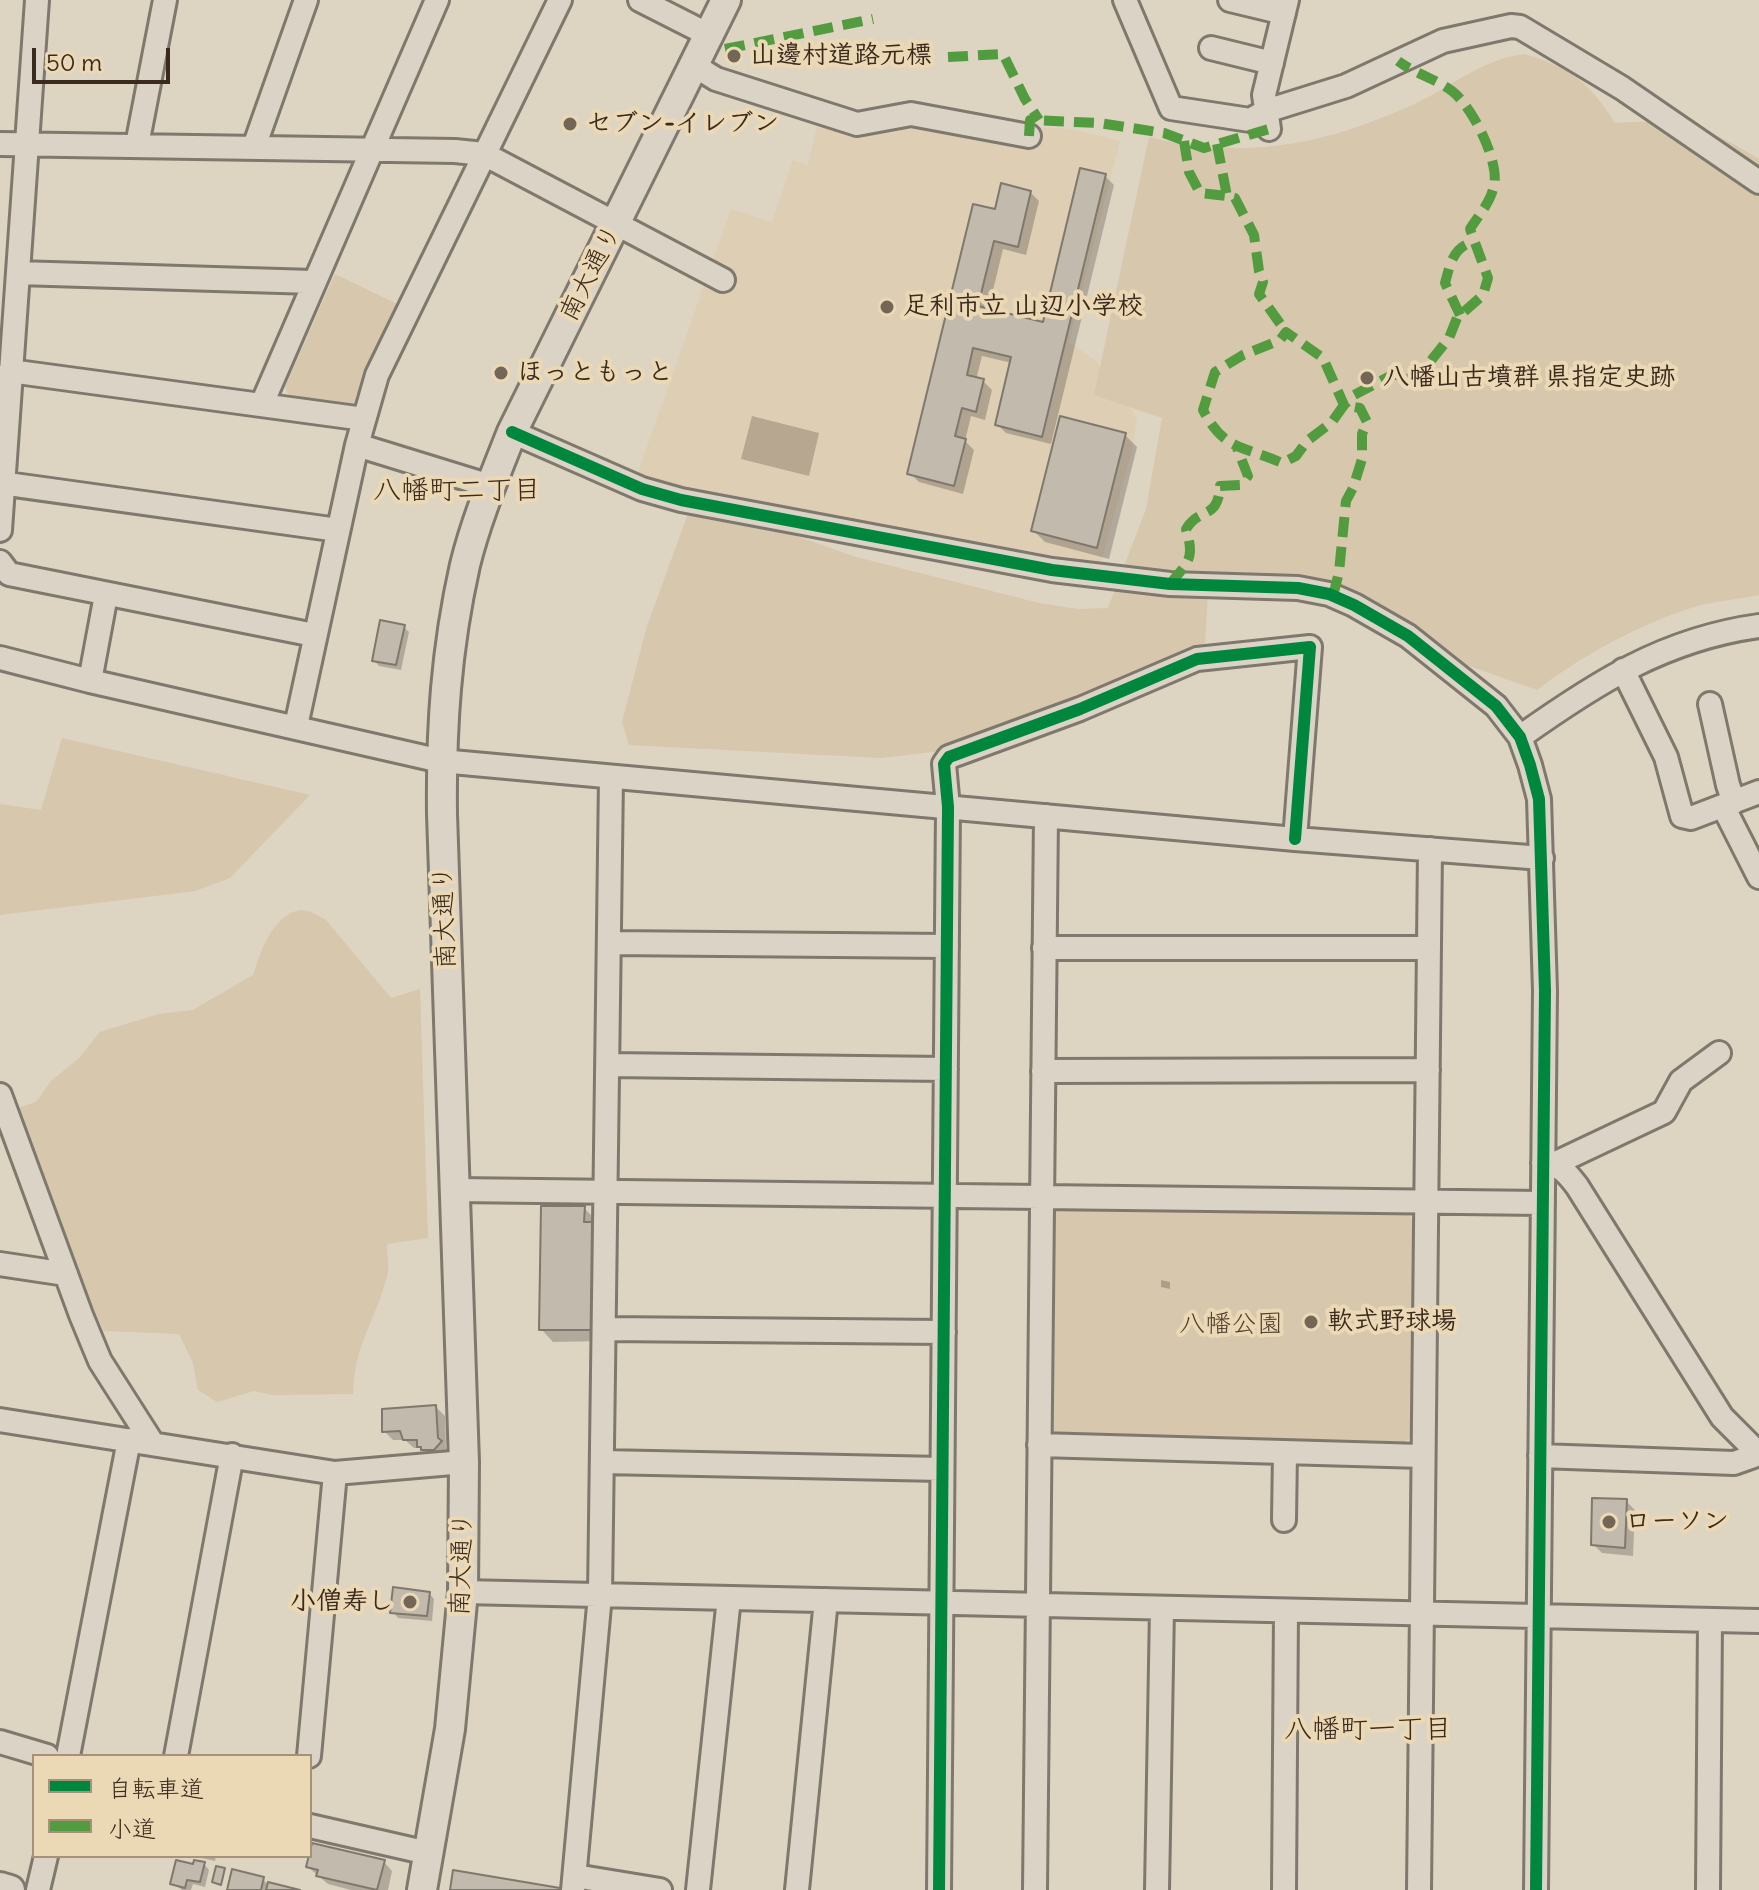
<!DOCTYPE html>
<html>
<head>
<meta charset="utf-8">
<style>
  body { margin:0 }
  #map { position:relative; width:1759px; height:1890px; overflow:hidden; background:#ded4c2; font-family:Delius,"Klee One",sans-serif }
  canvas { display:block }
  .legend { position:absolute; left:32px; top:1754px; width:280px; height:104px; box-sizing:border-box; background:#ebd8b5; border:2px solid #a59279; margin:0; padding:10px 14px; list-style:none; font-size:24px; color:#3b2a1e }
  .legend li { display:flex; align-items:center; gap:16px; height:40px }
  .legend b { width:40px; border:2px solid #a59279 }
  .scale { position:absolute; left:32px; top:48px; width:138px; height:36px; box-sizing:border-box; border:4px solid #3b2a1e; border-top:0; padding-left:10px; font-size:24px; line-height:28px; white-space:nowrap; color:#3b2a1e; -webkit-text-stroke:6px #ebd8b5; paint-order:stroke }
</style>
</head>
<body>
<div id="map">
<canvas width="1759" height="1890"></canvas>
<ul class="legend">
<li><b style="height:10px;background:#00873e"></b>自転車道</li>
<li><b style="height:10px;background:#529c3f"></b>小道</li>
</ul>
<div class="scale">50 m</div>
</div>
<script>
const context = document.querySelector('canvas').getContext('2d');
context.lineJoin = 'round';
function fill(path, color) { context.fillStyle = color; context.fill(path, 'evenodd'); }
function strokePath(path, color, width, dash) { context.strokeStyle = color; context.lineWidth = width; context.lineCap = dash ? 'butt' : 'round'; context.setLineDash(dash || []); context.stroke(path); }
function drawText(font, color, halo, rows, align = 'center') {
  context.font = font + ' Delius,"Klee One",sans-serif'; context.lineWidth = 8; context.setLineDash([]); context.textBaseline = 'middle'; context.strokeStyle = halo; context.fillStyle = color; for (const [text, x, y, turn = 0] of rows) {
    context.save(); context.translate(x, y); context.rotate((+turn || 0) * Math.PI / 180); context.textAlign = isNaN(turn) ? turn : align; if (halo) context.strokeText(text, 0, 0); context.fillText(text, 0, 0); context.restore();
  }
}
fill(new Path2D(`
  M819 117 904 119 1070 129 1120 141 1069 342 1096 361 1137 418 1132 450 1100 566 678 491 636 478 731 209 772 222 793 160 808 165Z`), '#ddceb4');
fill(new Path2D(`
  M1524 54C1570 67 1590 83 1615 123 1679 119 1705 125 1759 159V595C1739 599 1717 601 1697 606 1640 624 1584 654 1537 690L1450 659 1430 639 1386 609 1347 592 1209 577 1205 644 1136 677 941 751 881 758 629 745 622 722 647 626 689 511 771 527 856 557 1039 603 1078 609 1108 608 1146 509 1162 418 1094 395 1149 137C1243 161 1324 145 1412 105 1450 88 1482 59 1524 54Z
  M335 274 397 304 362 397 354 405 290 398 285 387Z
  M62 738 310 795 230 878 195 891 0 915V804L41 810Z
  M300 910 309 911 326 920 391 998 420 989 428 1238 387 1244C387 1254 390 1266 387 1276 376 1320 354 1344 353 1394L271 1395 254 1391 217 1402 198 1390 193 1363 179 1334 104 1331 76 1276 18 1108 36 1102 51 1081 78 1059 100 1032 159 1014 193 1010 253 975C261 951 272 916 300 910Z
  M1061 1206 1403 1210 1413 1219 1412 1437 1402 1443 1060 1440 1049 1427 1052 1216Z`), '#d6c7ad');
fill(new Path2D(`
  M752 416 819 433 809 476 741 459Z`), '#b7a790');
fill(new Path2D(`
  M1105 176 1114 185 1051 444 1006 433 997 424 1012 363 982 356 976 380 983 381 992 390 985 420 971 416 965 441 974 450 963 494 919 482 910 473 997 212 1030 192 1039 201 1026 255 1003 249 988 311 1044 324Z
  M1125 435 1137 447 1109 559 1045 542 1033 530Z
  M404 627 409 632 401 670 379 666 374 660Z
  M584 1208 596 1220 607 1341 553 1342 541 1329Z
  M1161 1280 1170 1282V1289L1161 1287Z
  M436 1407 445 1416 446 1448 449 1451 444 1458H432L421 1448H414L405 1440H393L384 1431Z
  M1626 1501 1635 1510 1633 1556 1602 1553 1593 1544Z
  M429 1593 434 1599 432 1621 398 1618 393 1612Z
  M192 1856H216L215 1861Z
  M384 1862 392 1871 388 1890H351L328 1884 308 1867Z
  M204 1864 209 1870 205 1887 193 1884 191 1890H182L173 1883 195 1867Z
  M263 1879 268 1885 291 1890H229Z`), '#0003');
const building = new Path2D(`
  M1080 168 1106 174 1042 437 995 425 1011 357 973 348 967 375 984 379 976 412 962 408 955 436 966 439 954 486 907 474 973 204 995 209 1001 183 1031 191 1018 247 994 241 978 306 1043 322Z
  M1060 416 1126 433 1097 548 1031 531Z
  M380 620 405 625 396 665 372 661Z
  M541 1206H585L584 1222H597L596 1330H539Z
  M436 1405 438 1438 442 1441 434 1450H421V1447H417V1440H403L400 1431 382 1432V1409Z
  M1592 1498 1627 1499 1625 1548 1591 1545Z
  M393 1587 430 1592 427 1616 390 1613Z
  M312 1843 385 1860 377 1890 316 1876 318 1870 306 1867Z
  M176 1860 193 1864 194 1860 205 1862 200 1882 187 1880 185 1888 170 1884Z
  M216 1866 225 1868 221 1885 212 1882Z
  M232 1869 264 1877 261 1890H227Z
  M453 1870 560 1888 559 1890H450Z
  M268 1882 300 1890H266Z`);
fill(building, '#c2baac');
strokePath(building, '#7f786d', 2);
const minor = new Path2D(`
  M640 0 709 35
  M1125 0 1171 108 1250 120 1266 111 1346 86 1443 41 1511 26 1520 27 1622 88 1759 182
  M1230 0 1284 13
  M1211 48 1272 63
  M695 66 716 79 857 124 911 114 1029 136
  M1269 129 1264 95 1287 0
  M0 144 455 151 484 154 723 280
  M137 145 165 0
  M254 147 306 0
  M18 273 313 282
  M10 371 364 419
  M262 404 437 0
  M512 432 642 489 681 500 1052 570 1170 584 1298 588 1329 594 1354 605 1408 636 1496 706 1520 737 1530 765 1539 799 1545 991 1536 1890
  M357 445 490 486
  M0 483 338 530
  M0 530 37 0
  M0 562 9 574 314 635
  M0 658 90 681 441 761 1295 839 1542 858
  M1623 670 1666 757 1682 816 1691 818 1759 792
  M90 681 106 595
  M1710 704 1728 785 1734 802
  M296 726 357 445 377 375 560 0
  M1520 737C1596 683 1664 639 1759 626
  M1723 806 1759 877
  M609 943 947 946
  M1044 948H1429
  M608 1065 946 1069
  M1043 1071 1428 1070
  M0 1095 81 1315 100 1361 153 1444
  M1543 1163C1560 1164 1567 1173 1577 1186L1722 1417 1759 1454
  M1554 1164 1664 1112 1681 1081 1719 1053
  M455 1190 1543 1203
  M0 1264 66 1274
  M605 1329 944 1332
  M0 1420 335 1473 464 1462
  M1039 1445 1423 1456
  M1540 1456 1734 1463 1759 1454
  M603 1462 942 1469
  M1284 1520 1285 1452
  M463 1592 1759 1621
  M0 1742 47 1756
  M68 1756 129 1440
  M176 1756 232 1455
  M309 1756 335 1473
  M310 1826 428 1853
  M575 1876 660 1890
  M38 1890 46 1856
  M573 1890 600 1595 611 778
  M698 1890 729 1598
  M797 1890 826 1600
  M939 1890 948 807 944 764 949 757 1080 709 1197 659 1310 647 1295 839
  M1035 1890 1046 816
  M1157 1890 1162 1608
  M1284 1890 1286 1611
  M1419 1890 1430 849
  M1708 1890 1710 1620`);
const major = new Path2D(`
  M0 1887 10 1890
  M422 1890 450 1729 463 1592 464 1462 442 814C441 727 446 650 465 565 476 520 495 475 512 432L726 0`);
strokePath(minor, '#7f786d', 28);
strokePath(major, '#7f786d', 34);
strokePath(minor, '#dad3c6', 22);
strokePath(major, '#dad3c6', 28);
strokePath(new Path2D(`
  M725 49 873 19
  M948 57 1003 54 1025 99 1039 120
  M1029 136 1030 120 1099 123 1164 133 1204 148 1269 129
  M1184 141 1189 172 1200 193 1227 196
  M1217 144 1227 196 1235 198 1254 235 1259 271 1263 282 1259 294 1286 332
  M1460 315 1445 283C1450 265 1453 246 1474 242
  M1170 584C1189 561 1195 559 1186 529 1200 506 1218 521 1220 486L1241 485 1248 476 1237 448
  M1333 596 1339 572 1346 501 1353 488 1362 459V434L1367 422 1360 408 1344 405 1332 422 1307 441 1296 456 1282 463C1244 446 1224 451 1203 410L1215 372 1243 355 1280 340 1286 332 1323 358 1344 405 1354 395 1394 374 1408 379 1422 372 1449 338 1457 318 1483 295 1488 278 1470 229C1479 215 1490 203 1494 186 1500 162 1472 106 1452 91 1436 79 1414 73 1398 61`), '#529c3f', 10, [20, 10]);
strokePath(new Path2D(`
  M512 432 642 489 681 500 1052 570 1170 584 1298 588 1329 594 1354 605 1408 636 1496 706 1520 737 1530 765 1539 799 1545 991 1536 1890
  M939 1890 948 807 944 764 949 757 1080 709 1197 659 1310 647 1295 839`), '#00873e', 12);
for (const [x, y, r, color] of [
  [734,56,8,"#746657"],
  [570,124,8,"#746657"],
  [887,307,8,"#746657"],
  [501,373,8,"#746657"],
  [1367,378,8,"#746657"],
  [1311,1322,8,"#746657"],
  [1609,1522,8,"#746657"],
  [410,1602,8,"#746657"]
]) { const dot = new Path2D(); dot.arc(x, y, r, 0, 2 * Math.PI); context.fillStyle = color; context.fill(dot); strokePath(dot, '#ebd8b5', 3); }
drawText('bold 26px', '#3b2a1e', '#ebd8b5', [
  ["山邊村道路元標",750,56],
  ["セブン-イレブン",586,124],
  ["足利市立 山辺小学校",903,307],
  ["ほっともっと",517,373],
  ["八幡山古墳群 県指定史跡",1383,378],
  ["軟式野球場",1327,1322],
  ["ローソン",1625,1522],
  ["小僧寿し",394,1602,"right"]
], 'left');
drawText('26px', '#3b2a1e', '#ebd8b5', [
  ["南大通り",591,273,-63],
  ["南大通り",445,917,-92],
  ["南大通り",462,1564,-88]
]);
drawText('26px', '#514031', '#ebd8b5', [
  ["八幡公園",1231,1325]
]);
drawText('28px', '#3b2a1e', '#ebd8b5', [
  ["八幡町二丁目",457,491],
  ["八幡町一丁目",1368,1730]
]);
</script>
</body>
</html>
